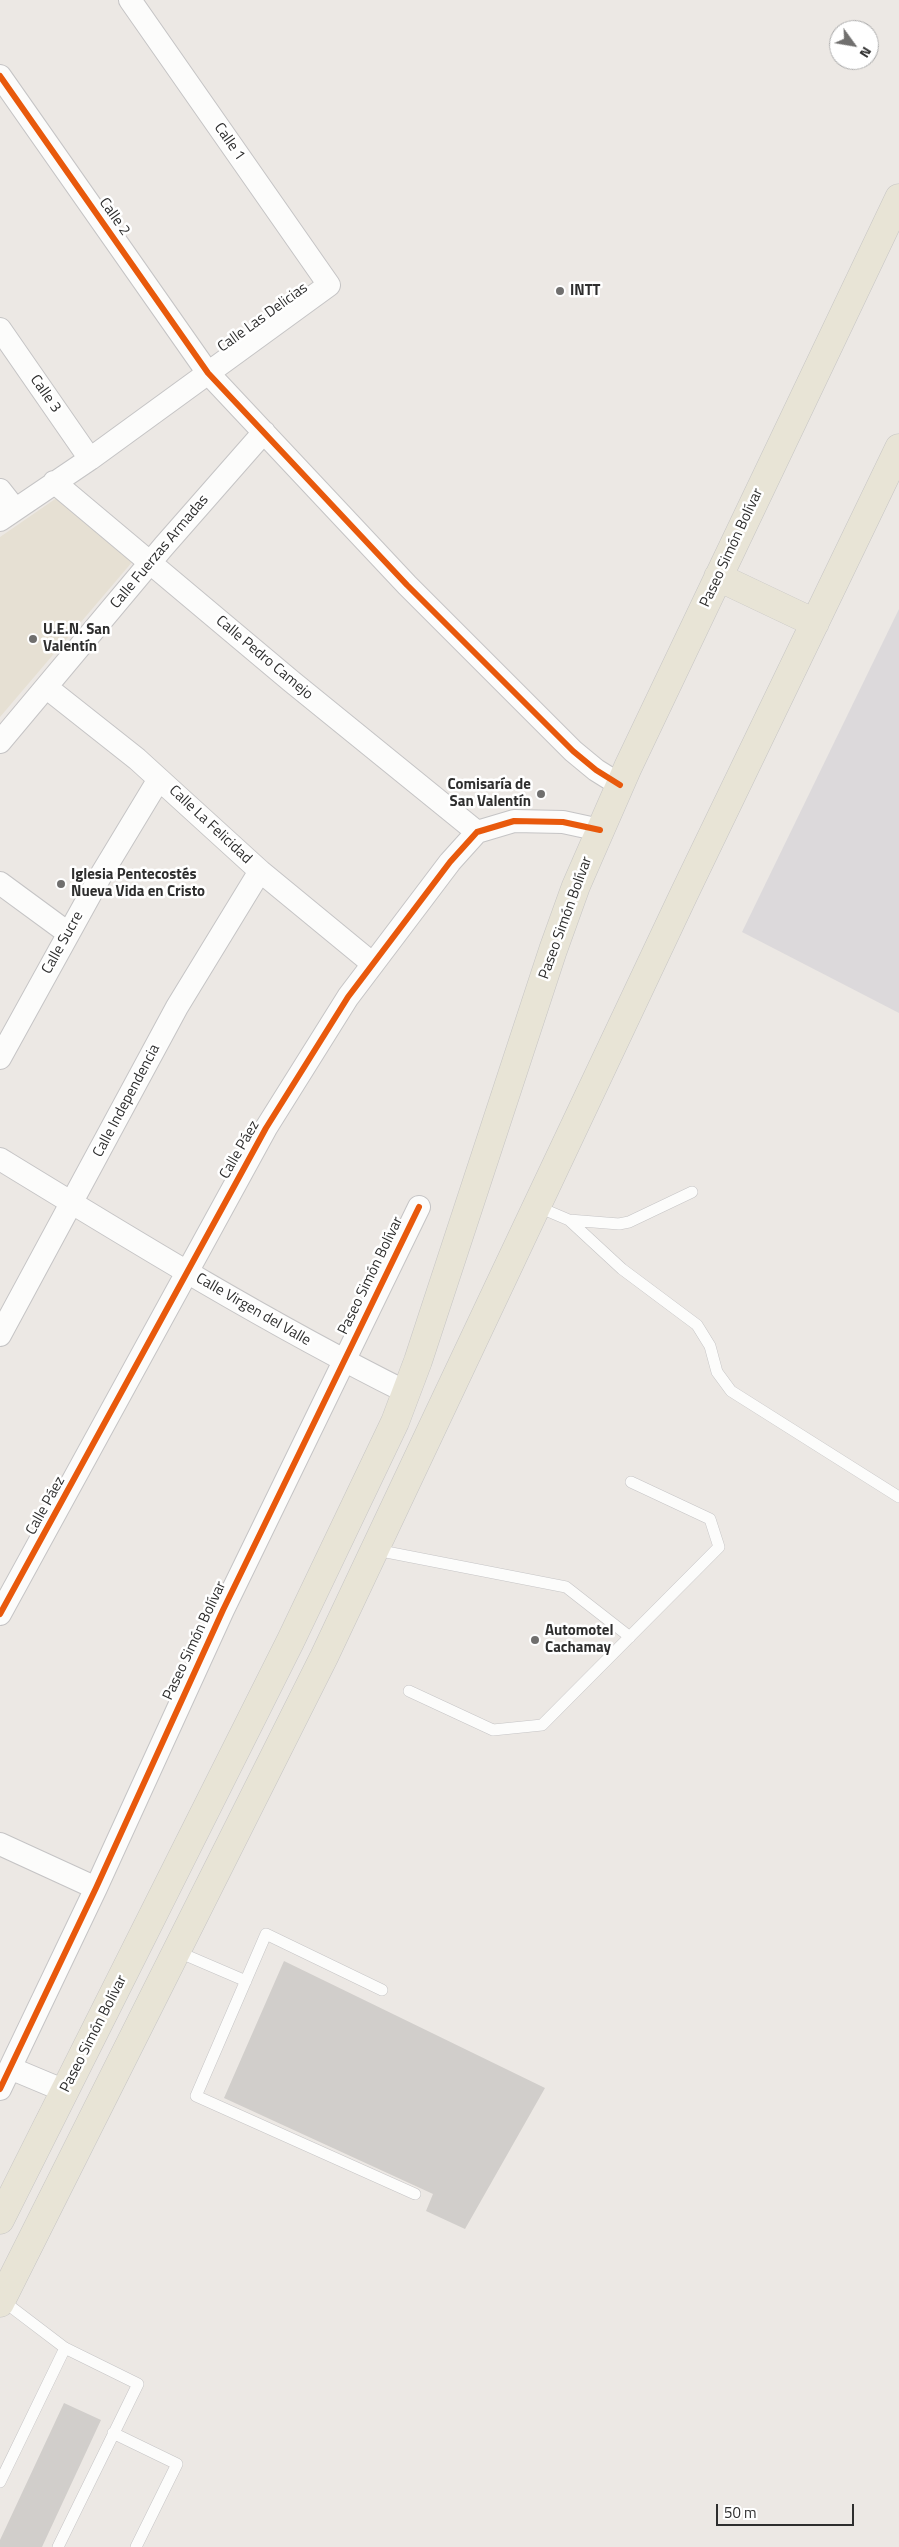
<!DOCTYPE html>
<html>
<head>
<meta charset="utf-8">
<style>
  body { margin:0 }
  #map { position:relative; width:899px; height:2547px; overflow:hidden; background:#ece8e4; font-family:"Titillium Web",sans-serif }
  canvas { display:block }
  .north { position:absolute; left:829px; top:20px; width:50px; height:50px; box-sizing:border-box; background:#fff; border:1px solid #ababab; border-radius:50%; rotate:122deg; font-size:14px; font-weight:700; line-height:20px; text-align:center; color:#2e2e2e }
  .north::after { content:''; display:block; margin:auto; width:18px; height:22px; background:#706f6e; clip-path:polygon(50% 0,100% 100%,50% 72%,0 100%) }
  .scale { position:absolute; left:716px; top:2504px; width:138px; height:22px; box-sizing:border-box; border:2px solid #2e2e2e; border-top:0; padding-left:6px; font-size:15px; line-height:18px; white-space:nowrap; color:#2e2e2e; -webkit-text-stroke:4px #fff; paint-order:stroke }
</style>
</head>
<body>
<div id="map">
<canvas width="899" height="2547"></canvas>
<div class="north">N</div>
<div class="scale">50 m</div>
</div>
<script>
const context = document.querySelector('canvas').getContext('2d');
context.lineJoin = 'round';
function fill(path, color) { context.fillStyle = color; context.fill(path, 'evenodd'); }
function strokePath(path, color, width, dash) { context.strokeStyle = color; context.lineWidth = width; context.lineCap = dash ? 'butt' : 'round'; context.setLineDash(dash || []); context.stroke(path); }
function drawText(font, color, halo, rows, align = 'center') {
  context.font = font + ' "Titillium Web",sans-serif'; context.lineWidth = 5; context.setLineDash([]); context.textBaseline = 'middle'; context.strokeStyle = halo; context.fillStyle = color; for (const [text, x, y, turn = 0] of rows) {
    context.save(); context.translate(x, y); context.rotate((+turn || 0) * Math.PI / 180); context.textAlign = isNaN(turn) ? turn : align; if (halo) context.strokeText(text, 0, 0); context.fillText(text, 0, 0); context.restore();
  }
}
fill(new Path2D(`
  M899 609V1013L742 932Z`), '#dcd9db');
fill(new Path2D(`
  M58 497 133 561 0 717V537Z`), '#e6e0d3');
fill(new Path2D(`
  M284 1961 545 2088 465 2229 426 2211 433 2194 224 2098Z
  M64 2403 101 2420 42 2547H0V2540Z`), '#d1cecb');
const service = new Path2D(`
  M536 1206 569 1220 619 1224 629 1222 692 1192
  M569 1220 622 1269 697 1325 710 1346 717 1372 731 1391 899 1497
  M376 1550 566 1587 630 1637
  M409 1691 493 1730 542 1725 719 1547 710 1519 631 1482
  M176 1951 246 1981
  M382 1990 266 1934 196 2096 415 2194
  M2 2300 65 2348 138 2384 58 2547
  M113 2433 177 2464 136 2547
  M0 2482 65 2348`);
const minor = new Path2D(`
  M0 76 208 373 407 585 573 751 596 770 620 785
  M0 329 90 459
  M54 482 291 681 477 832
  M0 490 15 509
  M0 520 90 459 329 285 130 0
  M46 687 137 759 260 871 373 964
  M0 742 164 546 264 432
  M0 883 68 933
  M0 1058 101 875 159 779
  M0 1159C134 1241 266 1322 406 1392
  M0 1335 177 1007 260 871
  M0 1614 266 1128 348 997 450 862 477 832 514 821 563 822 600 830
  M0 1844 96 1888
  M10 2068 65 2091
  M0 2089 96 1888 223 1610 419 1207`);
const primary = new Path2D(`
  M718 577 815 623
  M0 2220 291 1640 395 1422 418 1361 553 950 576 886 628 767 899 198
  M0 2303 324 1657 684 894 899 448`);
strokePath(service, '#c5c4c5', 12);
strokePath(minor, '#c5c4c5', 24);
strokePath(primary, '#c6c5c4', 29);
strokePath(service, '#fcfcfb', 11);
strokePath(minor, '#fcfcfb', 22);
strokePath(primary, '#e8e4d6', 28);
strokePath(new Path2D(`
  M0 76 208 373 407 585 573 751 596 770 620 785
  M0 1614 266 1128 348 997 450 862 477 832 514 821 563 822 600 830
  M0 2089 96 1888 223 1610 419 1207`), '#e8590c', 6);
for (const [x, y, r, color] of [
  [560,291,5,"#706f6e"],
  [33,639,5,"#706f6e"],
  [541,794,5,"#706f6e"],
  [61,884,5,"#706f6e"],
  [535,1640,5,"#706f6e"]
]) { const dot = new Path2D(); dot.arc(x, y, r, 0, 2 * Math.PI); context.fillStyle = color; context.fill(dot); strokePath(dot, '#fff', 2); }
drawText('15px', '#2e2e2e', '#fff', [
  ["Calle 1",229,142,55],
  ["Calle 2",114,217,55],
  ["Calle Las Delicias",263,318,-36],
  ["Calle 3",45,394,55],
  ["Paseo Simón Bolívar",732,548,-65],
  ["Calle Fuerzas Armadas",160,552,-50],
  ["Calle Pedro Camejo",264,658,40],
  ["Calle La Felicidad",210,825,43],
  ["Paseo Simón Bolívar",566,918,-70],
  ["Calle Sucre",63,943,-61],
  ["Calle Independencia",127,1101,-62],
  ["Calle Páez",240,1150,-60],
  ["Paseo Simón Bolívar",371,1276,-64],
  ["Calle Virgen del Valle",253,1310,30],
  ["Calle Páez",46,1506,-61],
  ["Paseo Simón Bolívar",195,1641,-65],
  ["Paseo Simón Bolívar",94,2034,-63]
]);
drawText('bold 15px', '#2e2e2e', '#fff', [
  ["INTT",570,291],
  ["U.E.N. San",43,630],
  ["Valentín",43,647],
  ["Comisaría de",531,785,"right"],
  ["San Valentín",531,802,"right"],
  ["Iglesia Pentecostés",71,875],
  ["Nueva Vida en Cristo",71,892],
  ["Automotel",545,1631],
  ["Cachamay",545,1648]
], 'left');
</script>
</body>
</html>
